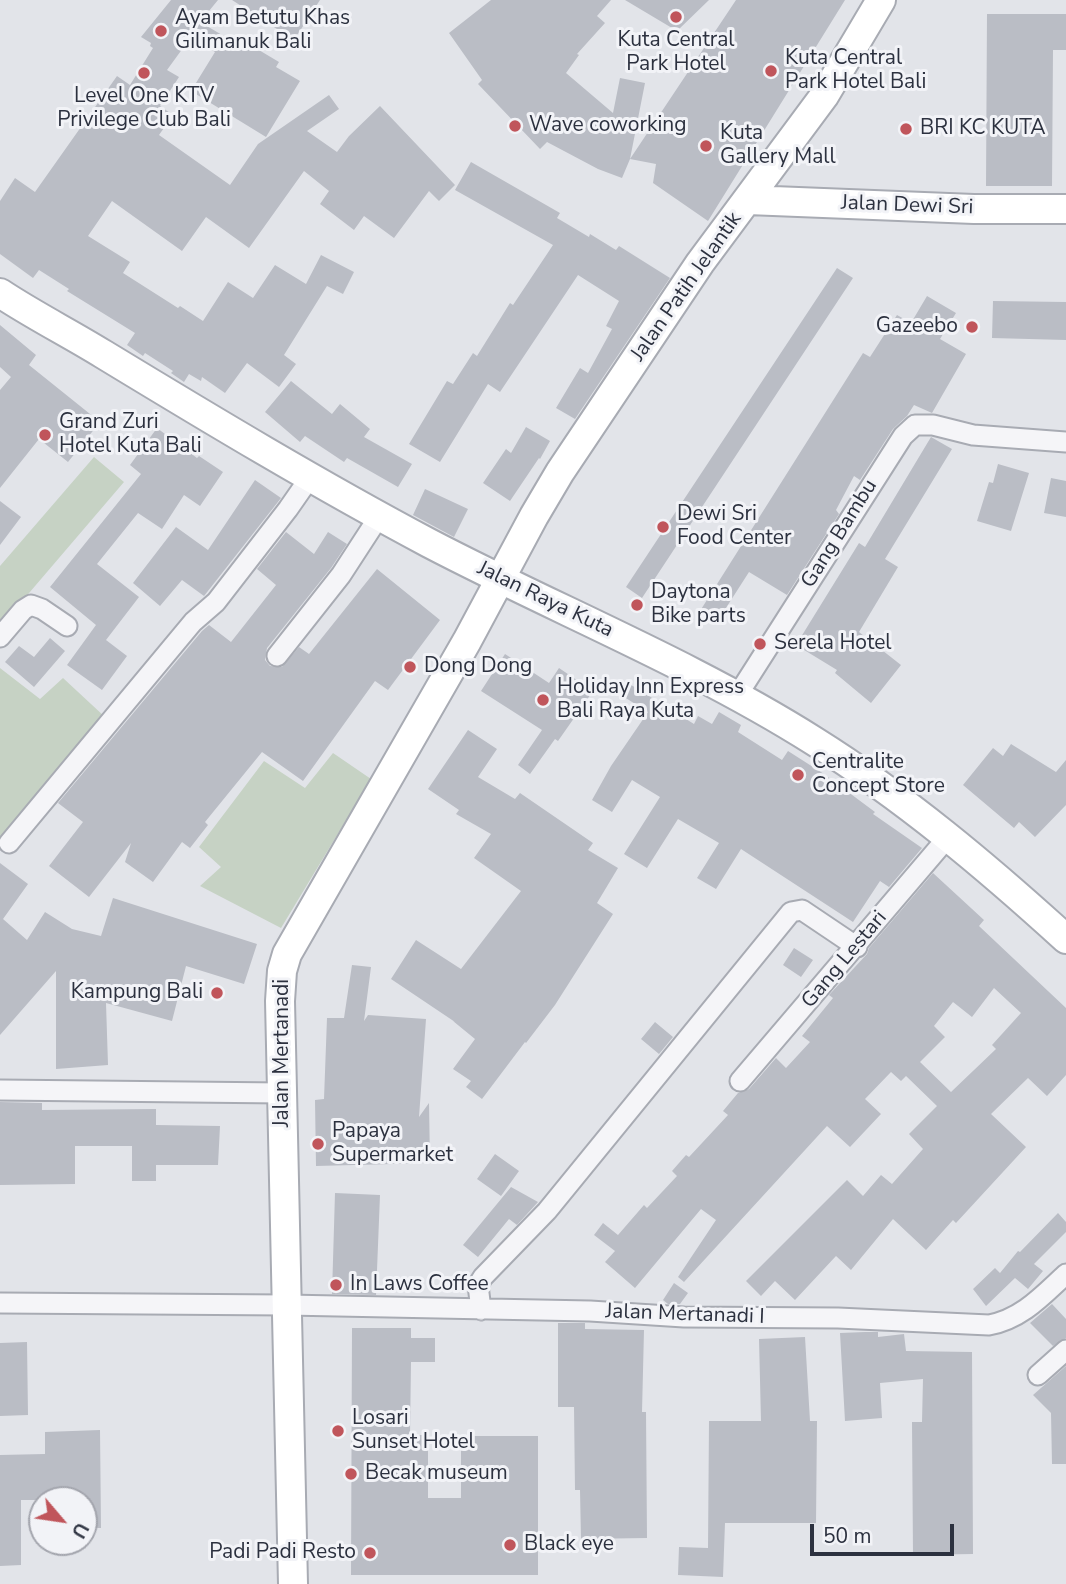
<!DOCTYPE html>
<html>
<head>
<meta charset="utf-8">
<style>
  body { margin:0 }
  #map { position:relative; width:1066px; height:1584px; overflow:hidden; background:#e2e4e9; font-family:"Nunito Sans",sans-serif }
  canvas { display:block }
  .north { position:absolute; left:28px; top:1486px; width:70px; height:70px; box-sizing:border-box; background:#f2f3f7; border:2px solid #a3a5ad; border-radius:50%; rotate:119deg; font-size:19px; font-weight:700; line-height:28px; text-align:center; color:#2c313f }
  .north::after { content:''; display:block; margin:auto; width:24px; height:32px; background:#c0555b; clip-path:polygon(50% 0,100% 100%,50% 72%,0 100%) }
  .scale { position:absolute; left:810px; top:1524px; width:144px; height:32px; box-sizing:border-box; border:4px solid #2c313f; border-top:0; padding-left:9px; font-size:21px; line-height:24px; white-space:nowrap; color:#2c313f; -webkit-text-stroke:5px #f2f3f7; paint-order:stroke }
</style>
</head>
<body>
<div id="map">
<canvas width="1066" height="1584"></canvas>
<div class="north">U</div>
<div class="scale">50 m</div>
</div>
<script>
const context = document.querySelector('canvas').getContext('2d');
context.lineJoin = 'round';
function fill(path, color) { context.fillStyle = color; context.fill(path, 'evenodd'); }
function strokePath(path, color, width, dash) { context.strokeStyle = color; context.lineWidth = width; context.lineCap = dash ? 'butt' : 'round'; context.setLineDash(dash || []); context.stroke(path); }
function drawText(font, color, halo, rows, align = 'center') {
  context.font = font + ' "Nunito Sans",sans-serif'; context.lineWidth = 6; context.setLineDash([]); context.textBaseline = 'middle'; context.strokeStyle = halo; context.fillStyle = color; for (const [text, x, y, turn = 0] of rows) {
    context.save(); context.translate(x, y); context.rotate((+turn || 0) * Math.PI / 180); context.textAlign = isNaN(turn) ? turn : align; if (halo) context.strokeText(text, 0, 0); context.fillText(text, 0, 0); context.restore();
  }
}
fill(new Path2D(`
  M94 457 124 482 0 627V566Z
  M0 668 40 699 63 678 105 717 0 839Z
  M333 753 371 779 281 928 200 886 221 867 199 847 264 761 305 788Z`), '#c6d2c4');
fill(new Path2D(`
  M171 0H218L200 22 234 42 237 37 279 62 276 67 300 81 266 137 191 91 215 52 191 37 167 70 179 77 160 106 173 115 159 135 230 185 258 144 329 95 339 109 307 131 337 152 349 136 380 106 455 185 439 201 429 191 394 238 364 216 354 230 320 204 329 191 304 171 249 248 206 217 182 251 112 201 88 236 130 262 123 273 178 308 180 306 203 321 228 282 253 298 275 265 306 284 321 255 354 272 343 294 327 286 284 355 296 364 279 387 247 363 225 393 202 377 201 381 189 374 184 382 171 373 173 371 145 353 143 356 127 345 135 333 67 291 69 289 39 270 33 278 0 254V201L15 178 35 192 117 76 130 85 153 48 150 46 151 43 141 37Z
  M232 0H320L294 40Z
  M491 0H611L597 16 605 23 577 54 579 55 566 73 613 113 620 78 645 83 630 159 622 178 598 169 547 142 540 149 478 84 482 80 449 33Z
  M625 0H709L677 31Z
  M736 0H845L708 221 653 183 656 164 630 159Z
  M987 14H1066V50H1053L1052 186H986Z
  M471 162 560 213 557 218 589 237 590 234 616 250 619 246 670 278 575 419 556 408 580 368 588 373 612 329 606 326 619 301 578 275 500 392 488 384 440 462 409 444 447 381 453 384 473 353 477 356 510 303 513 305 553 245 455 190Z
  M837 268 853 278 642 598 626 587Z
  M927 296 956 313 940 339 966 354 932 413 914 405 907 416 893 429 860 480 854 476 836 510 839 514 787 595 749 572 717 622 700 611 863 353 870 357 897 315 911 323Z
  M993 301 1066 302V340L992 338Z
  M0 325 36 355 29 365 100 422 68 462 39 439 0 488V390L11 377 0 367Z
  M291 381 332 414 340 404 370 429 364 437 412 464 398 487 347 458 344 462 305 436 300 442 265 412Z
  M526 427 550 441 540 459 539 458 510 501 483 483 506 449 511 453Z
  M157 428 197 458 199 456 223 472 200 506 184 495 162 529 138 513 97 564 139 597 106 640 127 656 102 690 67 665 96 625 50 587 141 474 130 465Z
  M931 437 952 449 885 559 898 567 859 632 901 665 871 703 835 673 837 670 796 645 859 543 865 547Z
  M998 464 1029 473 1011 531 977 521 989 482 993 483Z
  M1051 478 1066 481V517L1044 513Z
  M255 480 281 498 204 596 182 580 160 606 133 583 176 527 208 550Z
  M425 489 468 509 454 537 413 515Z
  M0 501 21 517 0 545Z
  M286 532 314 554 328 532 347 544 331 568 267 648 265 660 270 666 282 667 299 647 309 654 377 569 440 620 388 690 375 681 303 781 262 752 205 822 208 825 190 848 182 842 153 882 125 862 131 843 89 897 49 866 83 822 58 803 202 631 209 625 231 642 276 585 257 569Z
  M50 638 65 651 34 687 5 662 19 646 34 657Z
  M505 654 549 683 559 668 593 691 558 741 555 739 530 774 518 765 542 730 481 691Z
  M628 683 694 724 698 716 712 724 719 712 741 725 738 732 782 760 788 751 824 774 875 812 873 814 922 848 889 887 880 881 853 922 741 849 716 889 697 878 719 843 678 819 647 868 624 854 660 797 632 780 612 812 592 800 611 766 648 712 621 695Z
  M468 730 497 749 478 777 515 799 520 793 593 843 588 850 618 868 597 903 613 914 555 1005 526 1043 525 1042 482 1099 466 1087 471 1081 453 1069 475 1039 453 1021 455 1022 391 979 416 940 461 969 521 891 474 858 491 834 456 814 459 810 428 789Z
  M1011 744 1056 772 1066 760V805L1035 837 1019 822 1014 828 963 785 993 748 1003 756Z
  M0 863 28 884 3 919 27 940 45 912 72 929 101 936 113 898 257 944 244 984 186 966 172 1021 106 1003 108 1065 56 1069V971L0 1035Z
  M933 873 984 920 979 926 1066 1008V1075L1047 1096 1028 1078 991 1114 1026 1147 956 1223 953 1220 926 1250 893 1219 851 1270 836 1256 795 1300 775 1281 761 1296 746 1281 847 1180 863 1196 881 1175 892 1184 923 1149 909 1134 937 1106 906 1076 901 1081 891 1072 865 1099 881 1114 850 1147 827 1126 684 1282 678 1277 716 1220 701 1209 635 1288 605 1262 615 1251 594 1235 603 1223 618 1235 644 1205 647 1208 677 1176 672 1171 686 1155 689 1157 728 1115 723 1111 738 1093 749 1089 776 1058 786 1068 810 1042 802 1036 833 998 829 995 867 954 869 948ZM994 988 1021 1013 992 1045 996 1049 951 1092 920 1062 945 1037 934 1026 953 1002 972 1017Z
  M794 948 813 960 801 977 783 965Z
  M352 965 371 967 364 1021 368 1015 426 1019 419 1117 429 1103 430 1163 316 1166 315 1100 324 1099 327 1018H344Z
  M655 1022 673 1037 659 1054 641 1039Z
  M0 1102 42 1103V1110L156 1109V1125L220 1126 218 1165H156V1181H132V1146H75V1184L0 1185Z
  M495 1154 519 1171 501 1196 477 1179Z
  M511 1187 538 1202 517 1225 509 1219 478 1257 463 1245Z
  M335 1193 380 1195 376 1295 332 1294Z
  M1058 1213 1066 1222V1232L1034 1264 1043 1271 1028 1289 1015 1278 986 1306 973 1289 995 1268 1000 1273 1018 1251 1020 1252Z
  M674 1283 688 1293 680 1304H668L663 1300Z
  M1052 1304 1066 1319V1338L1053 1346 1030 1323Z
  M558 1323H585V1329L644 1330 642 1412H646L647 1538 581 1539 580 1490H575L574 1407H558Z
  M352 1328H411V1338H435V1362H411L410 1435H428V1498H461V1436H538V1575H351Z
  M865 1332H878V1337L904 1334 906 1351 972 1352 973 1554 913 1555 912 1422H922L923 1379 880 1383 882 1418 845 1421 840 1333Z
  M805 1337 810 1421H817L816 1523H725L723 1577 678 1575 679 1547 708 1548 709 1421H761L759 1339Z
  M27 1342 28 1415 0 1416V1343Z
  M1066 1366V1464H1052L1051 1413 1033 1395Z
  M100 1430 101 1528H84V1500H21V1565L0 1566V1455L45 1454V1432Z`), '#babdc5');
const street = new Path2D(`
  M0 637 23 610 31 605 42 609 67 626
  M277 656 341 575 380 515
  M737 696 903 436 915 425H933L973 435 1066 442
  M9 843 193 622 216 602 288 509 311 476
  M740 1081 948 837
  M0 1090 282 1093
  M0 1303 287 1305 590 1311 684 1317 838 1318 989 1325C1022 1319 1043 1295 1066 1274
  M481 1310 478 1285 483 1277 547 1211 791 912 802 910 857 947
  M1038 1375 1066 1350`);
const secondary = new Path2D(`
  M748 200 974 209H1066
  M0 293C33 315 69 333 103 354 210 419 318 484 429 543 557 610 692 664 814 741 905 798 987 867 1066 939
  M293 1584 280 1001 282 971 287 954 467 641 534 516 560 472 700 263 824 96 881 0`);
strokePath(street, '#a8abb3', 23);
strokePath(secondary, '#a8abb3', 32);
strokePath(street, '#f5f5f8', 19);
strokePath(secondary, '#fff', 28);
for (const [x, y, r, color] of [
  [676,17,7,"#c0555b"],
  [161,31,7,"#c0555b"],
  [771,71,7,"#c0555b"],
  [144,73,7,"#c0555b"],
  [515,126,7,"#c0555b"],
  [906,129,7,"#c0555b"],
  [706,146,7,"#c0555b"],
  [972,327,7,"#c0555b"],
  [45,435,7,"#c0555b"],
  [663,527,7,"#c0555b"],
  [637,605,7,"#c0555b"],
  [760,644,7,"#c0555b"],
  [410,667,7,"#c0555b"],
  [543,700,7,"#c0555b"],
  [798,775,7,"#c0555b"],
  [217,993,7,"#c0555b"],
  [318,1144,7,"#c0555b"],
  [336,1285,7,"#c0555b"],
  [338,1431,7,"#c0555b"],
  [351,1474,7,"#c0555b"],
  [510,1545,7,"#c0555b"],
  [370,1553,7,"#c0555b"]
]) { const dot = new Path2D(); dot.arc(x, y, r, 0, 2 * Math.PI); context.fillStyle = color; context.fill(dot); strokePath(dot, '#f2f3f7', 2.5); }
drawText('21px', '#2c313f', '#f2f3f7', [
  ["Ayam Betutu Khas",175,19],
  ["Gilimanuk Bali",175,43],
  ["Kuta Central",676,41,"center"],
  ["Park Hotel",676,65,"center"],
  ["Kuta Central",785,59],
  ["Park Hotel Bali",785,83],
  ["Level One KTV",144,97,"center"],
  ["Privilege Club Bali",144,121,"center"],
  ["Wave coworking",529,126],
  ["BRI KC KUTA",920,129],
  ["Kuta",720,134],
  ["Gallery Mall",720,158],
  ["Gazeebo",958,327,"right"],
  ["Grand Zuri",59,423],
  ["Hotel Kuta Bali",59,447],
  ["Dewi Sri",677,515],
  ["Food Center",677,539],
  ["Daytona",651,593],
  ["Bike parts",651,617],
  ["Serela Hotel",774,644],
  ["Dong Dong",424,667],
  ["Holiday Inn Express",557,688],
  ["Bali Raya Kuta",557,712],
  ["Centralite",812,763],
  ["Concept Store",812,787],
  ["Kampung Bali",203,993,"right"],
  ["Papaya",332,1132],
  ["Supermarket",332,1156],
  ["In Laws Coffee",350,1285],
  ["Losari",352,1419],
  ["Sunset Hotel",352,1443],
  ["Becak museum",365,1474],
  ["Black eye",524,1545],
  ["Padi Padi Resto",356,1553,"right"]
], 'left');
drawText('21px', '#2c313f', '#f2f3f7', [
  ["Jalan Dewi Sri",907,206,2],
  ["Jalan Patih Jelantik",687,287,-55],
  ["Gang Bambu",840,534,-58],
  ["Jalan Raya Kuta",545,600,26],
  ["Gang Lestari",845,960,-50],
  ["Jalan Mertanadi",283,1053,-90],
  ["Jalan Mertanadi I",685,1315,2]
]);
</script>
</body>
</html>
